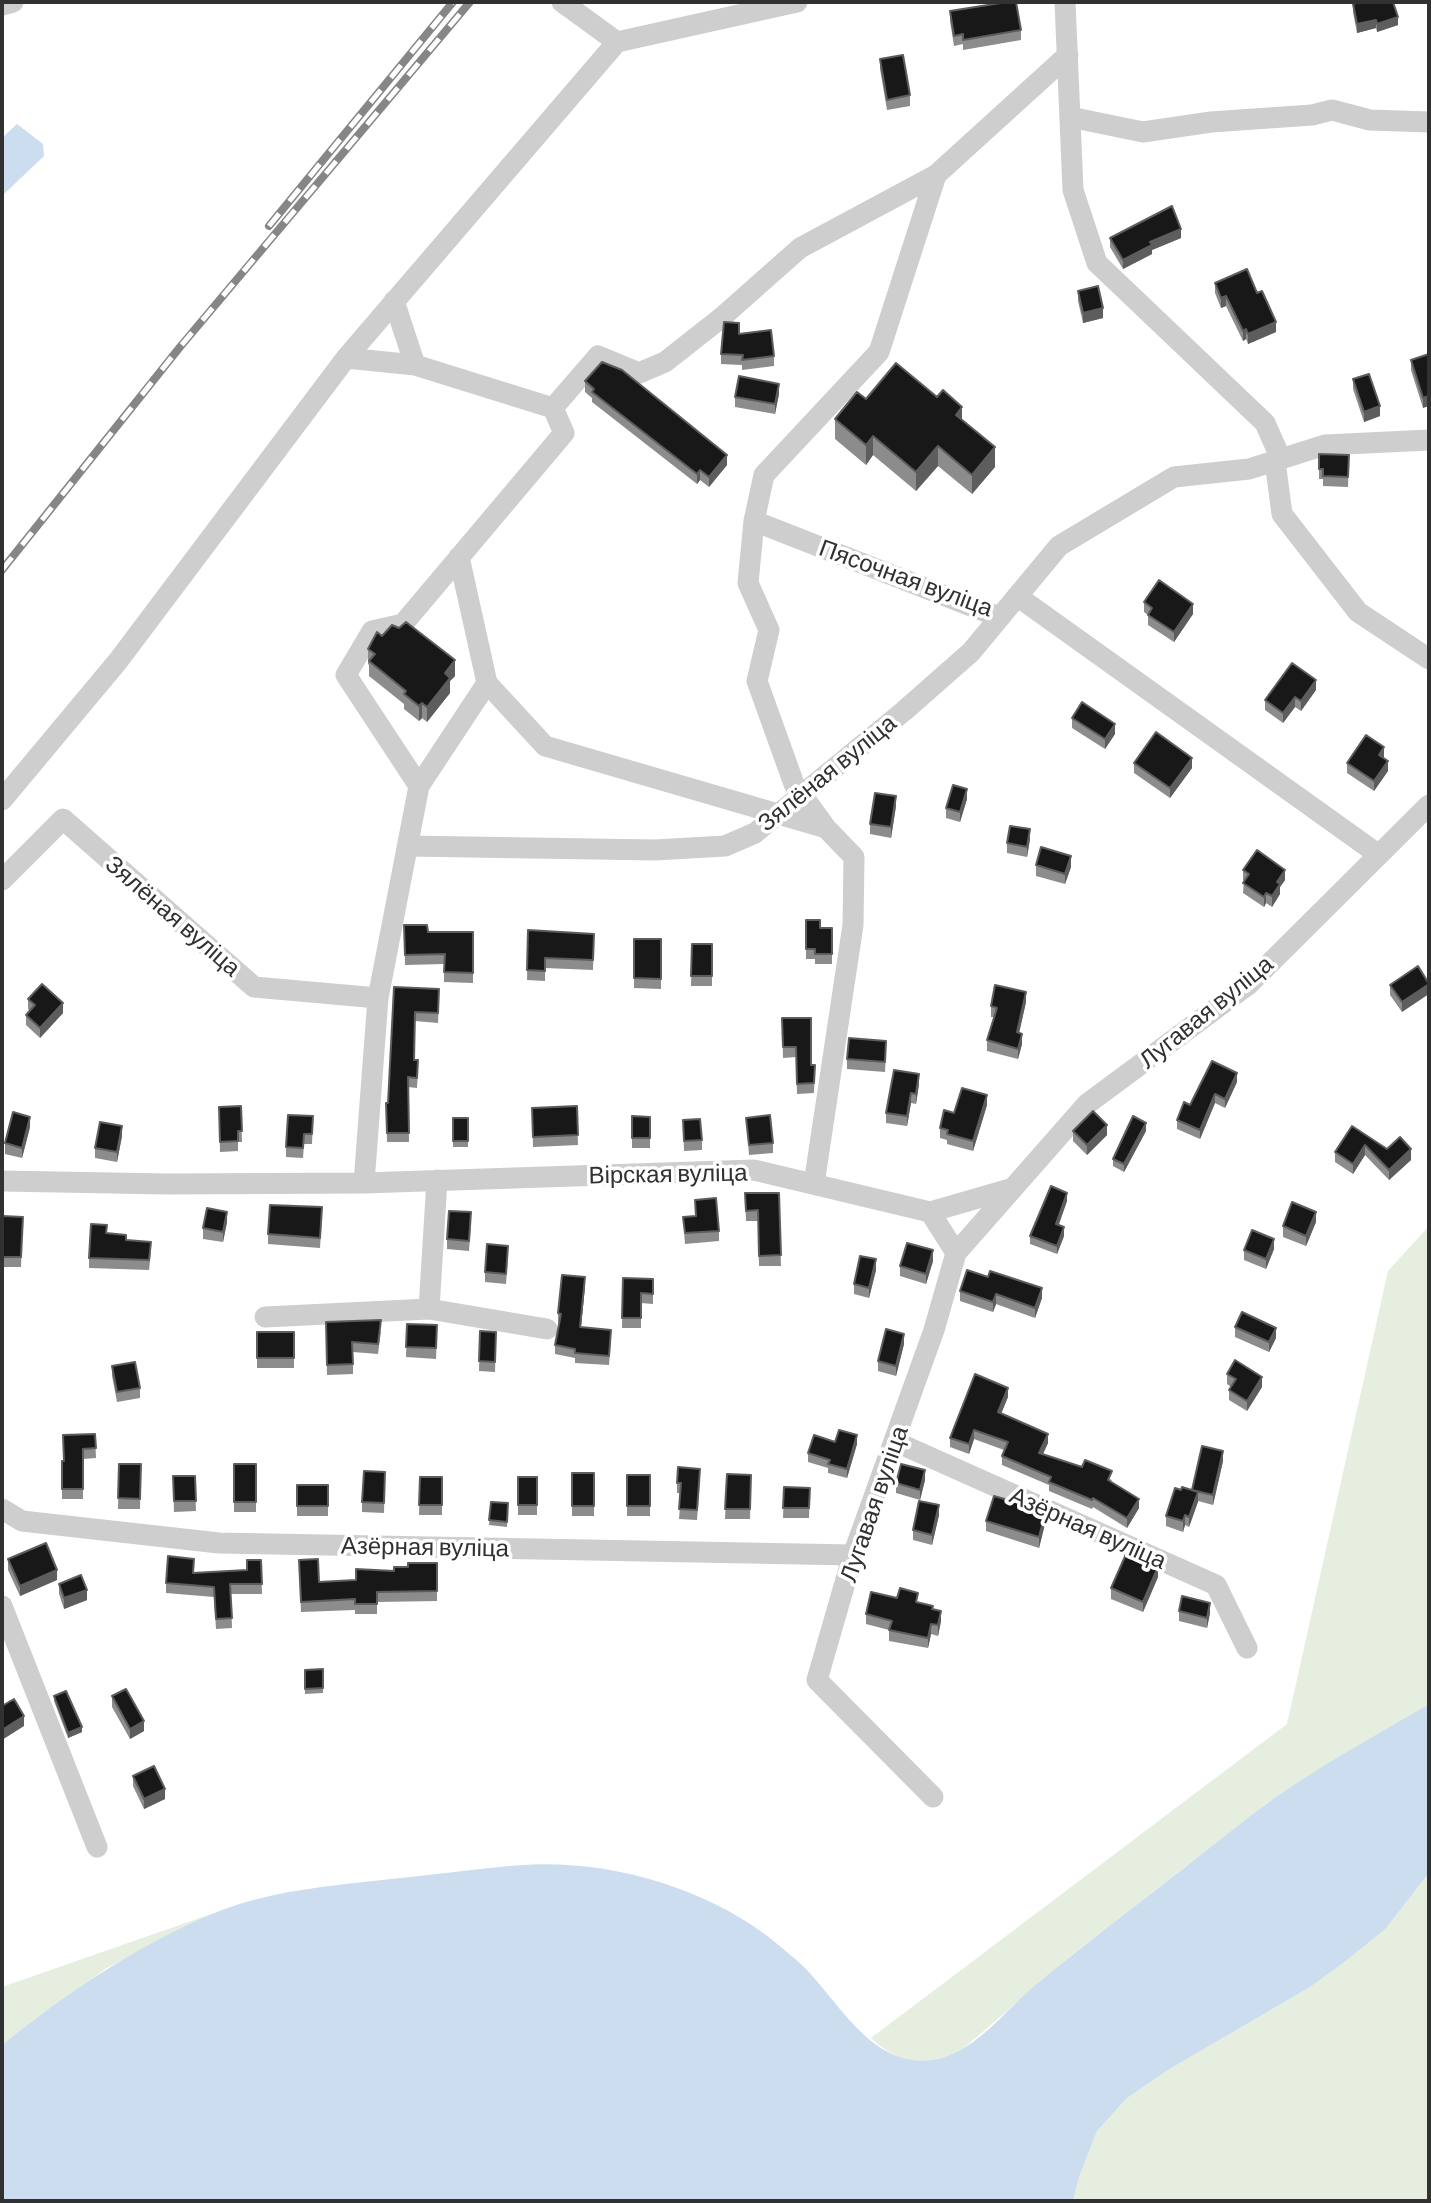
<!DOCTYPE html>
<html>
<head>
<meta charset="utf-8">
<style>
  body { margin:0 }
  #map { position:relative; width:1431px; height:2203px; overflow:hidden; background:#fff; font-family:Barlow,sans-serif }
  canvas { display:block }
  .frame { position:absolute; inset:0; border:4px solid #313131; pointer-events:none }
</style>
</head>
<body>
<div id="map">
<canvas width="1431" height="2203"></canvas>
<div class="frame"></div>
</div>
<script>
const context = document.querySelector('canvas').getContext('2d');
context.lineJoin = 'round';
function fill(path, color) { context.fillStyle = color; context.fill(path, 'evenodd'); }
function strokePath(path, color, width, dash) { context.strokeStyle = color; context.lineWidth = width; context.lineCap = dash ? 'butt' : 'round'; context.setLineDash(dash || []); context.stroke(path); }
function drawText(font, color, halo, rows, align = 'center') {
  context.font = font + ' Barlow,sans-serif'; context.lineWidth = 7; context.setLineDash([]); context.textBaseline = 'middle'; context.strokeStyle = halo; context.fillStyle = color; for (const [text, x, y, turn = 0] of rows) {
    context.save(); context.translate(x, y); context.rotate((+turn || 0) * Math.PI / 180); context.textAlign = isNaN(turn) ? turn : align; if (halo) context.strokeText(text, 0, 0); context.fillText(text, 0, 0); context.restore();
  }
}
fill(new Path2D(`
  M1429 1226V1704L1314 1773 1271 1800 1073 1954 957 2054C921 2065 900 2065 871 2038L1287 1724 1388 1271Z
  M1429 1873V2201H1073L1079 2177 1097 2131 1127 2098 1168 2070 1310 1987 1385 1928Z
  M214 1913 107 1968 36 2018 2 2045V1987Z`), '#e6eedf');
fill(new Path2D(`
  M17 124 43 144 44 156 2 196V138Z
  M1429 1704V1873L1385 1929 1348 1959 1310 1987 1168 2070 1127 2098 1097 2131 1079 2177 1073 2201H2V2045C66 1993 135 1947 212 1914 269 1890 331 1886 391 1879 435 1875 479 1868 523 1865 607 1860 698 1885 766 1935 779 1945 792 1956 804 1967 840 2003 872 2068 932 2060 972 2055 1002 2014 1031 1989 1082 1946 1135 1906 1188 1865 1216 1843 1244 1820 1273 1799 1323 1764 1377 1735 1429 1704Z`), '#cbddef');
strokePath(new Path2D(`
  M562 2 617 42
  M1065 2 1073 190 1097 263 1265 423 1281 459
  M2 5 13 2
  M617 42 797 2
  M1070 117 1143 132 1211 122 1312 115 1332 110 1370 120 1429 122
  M346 358 415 365 394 301
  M415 365 553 408 564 433 403 624 372 631 346 675 419 786
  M553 408 598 356 639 373 665 362 721 318 800 248 936 175
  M1275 461 1282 514 1358 612 1429 659
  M754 521 999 617
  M1017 596 1379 855
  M487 683 545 746 826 828
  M2 800 118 661 346 358 617 42
  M408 846 655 850 725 846 755 833 904 711 971 652 1059 546 1174 477 1249 469 1325 445 1429 440
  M2 880 63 819 254 987 378 998
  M2 1181 167 1184 364 1183 754 1170 930 1212 956 1253
  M364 1183 378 998 419 786 487 683 459 557
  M814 1184 853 925 854 857 826 828 794 784 757 681 769 630 748 583 754 521 764 475 879 352 936 175 1068 55
  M930 1212 1013 1188
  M429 1309 547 1329
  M265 1317 429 1309 437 1180
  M896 1442 1216 1585 1247 1648
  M2 1509 22 1521 219 1543 853 1555
  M2 1606 97 1847
  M933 1797 817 1680 853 1555 934 1330 956 1253 1087 1104 1249 984 1429 805`), '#cecece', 21);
const rail = new Path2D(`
  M269 226 453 2
  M2 570 180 347 470 2`);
strokePath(rail, '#868686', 8);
strokePath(rail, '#fff', 5, [16]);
fill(new Path2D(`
  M1353 4 1398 25 1377 32 1376 28 1357 33 1353 12Z
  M950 11 1021 30V40L963 50V44L954 46 950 21Z
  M880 59 910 95V106L887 110 880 69Z
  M1110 238H1181L1152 250V254L1123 269 1110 247Z
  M1215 283 1257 293 1276 332 1248 344 1246 339 1243 341 1226 306 1221 308 1215 293Z
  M1078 291 1103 318 1083 323 1078 301Z
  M739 334 774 356V366L742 370V365L721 364V354Z
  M1429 354 1423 408 1411 370V360Z
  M1353 379 1380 416 1364 422 1353 389Z
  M585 381 727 465 709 487 700 480 697 484 592 402V398L585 392Z
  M779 394 775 414 735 407V397Z
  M866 399 962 420 995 467 972 494 938 466 916 491 873 455 866 465 835 439V419Z
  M1319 454 1349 455 1348 487 1323 486V479H1319Z
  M1144 602 1193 614 1174 642 1148 625V615L1144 612Z
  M382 636 455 676 450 681V693L427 722 422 718 419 721 404 709V704L369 676V665L368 664V649Z
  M1316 690 1301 711 1295 707 1283 723 1265 710V700Z
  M1072 718 1115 734 1105 749 1072 728Z
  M1384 757 1383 759 1388 771 1374 791 1347 773V763Z
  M1134 763 1192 768 1170 798 1134 773Z
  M967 799 960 822 946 818V808Z
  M896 806 891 838 870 834V824Z
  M1030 839 1027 857 1007 853V843Z
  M1036 865 1071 867 1065 884 1036 876Z
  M1243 870 1285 880 1280 887V894L1272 907 1266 903 1264 907 1243 893 1244 881 1243 880Z
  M806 920 820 928H832V964H815V959H806Z
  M404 925 428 932H473V983L444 982V964L405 965Z
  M528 930 594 934 593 970 545 968V981L527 980Z
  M634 939H661V989L634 988Z
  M692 944H712V986H691Z
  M1418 966 1402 1012 1390 995V985Z
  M394 987 439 999 438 1023 415 1021 414 1060 418 1070 417 1088 408 1087 409 1142H387L386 1103H388Z
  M28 999 63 1013 40 1038 26 1025V1015L30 1011 28 1009Z
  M1026 1002 1019 1033 1022 1044 1018 1059 987 1051V1040L994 1017H991V1006Z
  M782 1018 811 1065H815L814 1093 797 1094 796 1057 783 1058Z
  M886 1051 885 1072 847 1069V1059Z
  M1237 1082 1225 1108 1215 1103 1200 1139 1177 1129V1120L1190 1105Z
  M919 1084 916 1104 911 1103 907 1126 886 1123V1113Z
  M987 1105 973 1151 947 1144V1140L940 1138V1128L954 1113Z
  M241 1106 242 1142H238V1151L220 1152 219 1107Z
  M577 1106 578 1145 533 1147 532 1108Z
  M313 1116 312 1144H304L303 1158 286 1157V1147Z
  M632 1116 650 1117V1148H632Z
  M453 1118H468V1147H453Z
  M746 1118 773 1143V1153L749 1155Z
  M683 1120 702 1140V1150L684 1151Z
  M1352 1126 1387 1149 1411 1160 1389 1180 1365 1155 1353 1174 1335 1162V1152Z
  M30 1127 22 1158 5 1154V1143Z
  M1073 1131 1107 1135 1087 1155 1073 1141Z
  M1146 1131 1124 1172 1113 1166V1159Z
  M122 1136 117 1162 95 1158V1148Z
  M745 1193H779L781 1266H759L758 1221H746Z
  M695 1200 719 1231V1241L685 1244 683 1217 695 1216Z
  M1067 1201 1058 1225 1064 1236 1057 1254 1030 1244V1236Z
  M2 1216 23 1217 21 1267H2Z
  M322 1217 320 1248 268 1244V1234Z
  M227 1222 223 1242 203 1239V1228Z
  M471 1222 469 1251 447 1249V1239Z
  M1316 1222 1306 1246 1283 1237V1226Z
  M107 1234 151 1252 149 1270 89 1268V1258Z
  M1274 1249 1266 1269 1244 1260V1250Z
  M508 1256 506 1284 485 1282V1272Z
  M933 1261 926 1284 900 1276V1266Z
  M876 1270 869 1298 854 1294V1284Z
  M623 1278 653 1279V1304L641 1303V1328H622Z
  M585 1286 581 1327 611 1339 609 1365 575 1363V1358L555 1354V1345L559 1323 558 1322V1313Z
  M960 1291 1042 1298 1035 1318 996 1304 993 1312 960 1301Z
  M326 1322 381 1331 378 1354 353 1352V1374L327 1375Z
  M407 1324 437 1335 436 1359 406 1357Z
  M1235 1327 1276 1338 1269 1352 1235 1337Z
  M480 1331 496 1332 495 1372 479 1371Z
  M257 1332H294V1368H257Z
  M904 1344 896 1376 878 1371V1361Z
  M112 1366 140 1388V1398L117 1402 112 1376Z
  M1227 1374 1262 1387 1247 1411 1229 1400V1390L1231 1387 1227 1384Z
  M1008 1397 1001 1414 1048 1443 1043 1454 1112 1480 1111 1481 1139 1508 1127 1528 1093 1507 1092 1509 1049 1491V1485L1002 1465V1456L1004 1450 974 1439 969 1454 950 1447V1438Z
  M95 1434 96 1458 83 1459V1499H62V1461H64Z
  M835 1442 857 1444 847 1478 828 1473V1468L808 1462V1453Z
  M1223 1461 1213 1505 1198 1501 1189 1527 1185 1525 1183 1532 1166 1526V1516L1181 1490H1192Z
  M119 1464H141L140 1509H118Z
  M234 1464H256V1512H234Z
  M385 1472 384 1513 362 1512V1502Z
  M572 1473H594V1516H572Z
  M727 1474 751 1475 750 1519H725Z
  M627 1475H650V1516H627Z
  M173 1476H195L196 1511 174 1512Z
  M420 1477H442V1515H419Z
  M518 1477H537V1515H518Z
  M700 1479 697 1520 679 1519 681 1493H677V1483Z
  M925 1480 920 1500 896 1493V1483Z
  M297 1485H328V1516H297Z
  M784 1487 810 1488 809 1518H783Z
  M491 1502 508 1503 507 1527 489 1525Z
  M939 1515 932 1545 913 1540V1530Z
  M986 1521 1045 1524 1039 1548 986 1531Z
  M8 1559 57 1580 20 1596 8 1570Z
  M261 1560 262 1594H231L232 1628 216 1629 214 1597 166 1593V1583L194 1573 247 1570Z
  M299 1560 319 1582 356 1580 408 1567 437 1563V1601L377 1602V1614H355V1610L301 1612Z
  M1158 1577 1143 1612 1111 1599V1588Z
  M59 1584 87 1600 64 1609 59 1594Z
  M918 1603 933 1609 941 1621 938 1636 931 1634 928 1648 889 1641V1630L866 1624V1614Z
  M1179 1611 1210 1613 1207 1628 1179 1621Z
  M323 1669V1693L305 1694V1670Z
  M54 1696 82 1732 68 1738 54 1701Z
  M112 1696 144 1731 130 1739 112 1707Z
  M133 1776 165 1799 144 1809 133 1786Z`), '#8c8c8c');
fill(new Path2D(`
  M1398 17V25L1377 32V24Z
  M1376 20V28L1357 33V24Z
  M1181 229V238L1152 250V254L1123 269V260L1150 242Z
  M1226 296V306L1221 308V298Z
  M1103 308V318L1083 323V313Z
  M1276 322V332L1248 344V334Z
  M1246 329V339L1243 341V331Z
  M779 384V394L775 414V404Z
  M1429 396V406L1423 408V398Z
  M1380 406V416L1364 422V412Z
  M962 407V427L956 415Z
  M873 436V455L866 465V445Z
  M938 446V466L916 491V472Z
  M995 447V467L972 494V475Z
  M727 455V465L709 487V477Z
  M700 470V480L697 484V474Z
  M1193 604V614L1174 642V632Z
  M455 660V676L450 681V693L427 722V707L445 673Z
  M1316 680V690L1301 711V701Z
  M1295 697V707L1283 723V713Z
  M422 703V718L419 721V706Z
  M1115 724V734L1105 749V739Z
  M1384 747V757L1379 765V755Z
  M1192 758V768L1170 798V788Z
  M1388 761V771L1374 791V781Z
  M967 789V799L960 822V812Z
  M896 796V806L891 838V827Z
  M1030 829V839L1027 857V847Z
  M1071 856V867L1065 884V874Z
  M1285 870V880L1280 887V894L1272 907V896L1277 882Z
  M1266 893V903L1264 907V897Z
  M1429 984V994L1402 1012V1002Z
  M1026 992V1002L1017 1042V1032Z
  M63 1003V1013L40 1038V1028Z
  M1022 1034V1044L1018 1059V1049Z
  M1237 1073V1082L1225 1108V1099Z
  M919 1074V1084L916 1104V1094Z
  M911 1093V1103L907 1126V1116Z
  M1215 1094V1103L1200 1139V1130Z
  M987 1095V1105L973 1151V1141Z
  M30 1117V1127L22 1158V1148Z
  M1146 1123V1131L1124 1172V1164Z
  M1107 1125V1135L1087 1155V1145Z
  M122 1126V1136L117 1162V1152Z
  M1365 1145V1155L1353 1174V1164Z
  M1411 1149V1160L1389 1180V1170Z
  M1067 1193V1201L1056 1233V1224Z
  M227 1212V1222L223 1242V1232Z
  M1316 1212V1222L1306 1246V1236Z
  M1064 1227V1236L1057 1254V1246Z
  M1274 1239V1249L1266 1269V1259Z
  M933 1250V1261L926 1284V1274Z
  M876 1259V1270L869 1298V1288Z
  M585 1277V1286L580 1337V1327Z
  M1042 1288V1298L1035 1318V1308Z
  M996 1294V1304L993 1312V1302Z
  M1276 1328V1338L1269 1352V1342Z
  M904 1334V1344L896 1376V1366Z
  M4 1361V1371L2 1372V1362Z
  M1262 1377V1387L1247 1411V1401Z
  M1008 1388V1397L998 1421V1412Z
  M974 1430V1439L969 1454V1444Z
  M1048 1434V1443L1039 1462V1453Z
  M857 1435V1444L847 1478V1469Z
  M1223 1451V1461L1213 1505V1495Z
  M925 1470V1480L920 1500V1490Z
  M1198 1492V1502L1189 1527V1517Z
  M1139 1499V1508L1127 1528V1518Z
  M939 1505V1515L932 1545V1535Z
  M1045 1514V1524L1039 1548V1537Z
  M1185 1515V1525L1183 1532V1521Z
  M1158 1567V1577L1143 1612V1602Z
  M57 1570V1580L20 1596V1586Z
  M87 1590V1600L64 1609V1598Z
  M1210 1603V1613L1207 1628V1618Z
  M941 1611V1621L938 1636V1625Z
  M931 1624V1634L928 1648V1638Z
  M24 1716V1726L2 1740V1730Z
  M144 1721V1731L130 1739V1729Z
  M82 1727V1732L68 1738V1733Z
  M165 1789V1799L144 1809V1799Z`), '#5d5d5d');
const building = new Path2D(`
  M1007 2H1016L1021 30 963 40V34L954 36 950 11Z
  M1360 2H1393L1398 17 1377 24 1376 20 1357 24 1353 4Z
  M903 55 910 95 887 100 880 59Z
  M1172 206 1181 229 1150 242 1152 245 1123 260 1110 238Z
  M1247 269 1257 293 1262 291 1276 322 1248 334 1246 329 1243 331 1226 296 1221 298 1215 283Z
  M1098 286 1103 308 1083 313 1078 291Z
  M724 322 739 323V334L771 330 774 356 742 360 743 355 721 354Z
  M1429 354V396L1423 398 1411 360Z
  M602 362 622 370 727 455 709 477 700 470 697 474 592 392 594 389 585 381Z
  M896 363 937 397 943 390 962 407 956 415 995 447 972 475 938 446 916 472 873 436 866 445 835 419 857 392 866 399Z
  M1369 374 1380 406 1364 412 1353 379Z
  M739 376 779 384 775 404 735 397Z
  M1319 454 1349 455 1348 477 1323 476V469H1319Z
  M1159 580 1193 604 1174 632 1148 615 1152 608 1144 602Z
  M406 622 455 660 445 673 450 678 427 707 422 703 419 706 404 694 406 691 369 661 375 654 368 649 377 632 382 636 392 625 399 628Z
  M1292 663 1316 680 1301 701 1295 697 1283 713 1265 700Z
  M1082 702 1115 724 1105 739 1072 718Z
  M1156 732 1192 758 1170 788 1134 763Z
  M1366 735 1384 747 1379 755 1388 761 1374 781 1347 763Z
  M953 785 967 789 960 812 946 808Z
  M875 793 896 796 891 827 870 824Z
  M1010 826 1030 829 1027 847 1007 843Z
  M1041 847 1071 856 1065 874 1036 865Z
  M1257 850 1285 870 1277 882 1280 884 1272 896 1266 893 1264 897 1243 883 1249 874 1243 870Z
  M806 920H820V928H832V954H815V949H806Z
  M404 925H427L428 932H473V973L444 972 445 954 405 955Z
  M528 930 594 934 593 960 545 958V971L527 970Z
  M634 939H661V979L634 978Z
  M692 944H712V976H691Z
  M1418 966 1429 984 1402 1002 1390 985Z
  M42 984 63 1003 40 1028 26 1015 35 1005 28 999Z
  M995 985 1026 992 1017 1032 1022 1034 1018 1049 987 1040 997 1008 991 1006Z
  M394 987 439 989 438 1013 415 1012 414 1060H418L417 1078 408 1077 409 1133H387L386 1103H388Z
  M782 1018H811V1065H815L814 1083 797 1084 796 1047H783Z
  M849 1038 886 1041 885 1062 847 1059Z
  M1212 1061 1237 1073 1225 1099 1215 1094 1200 1130 1177 1120 1184 1102 1190 1105Z
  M894 1070 919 1074 916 1094 911 1093 907 1116 886 1113Z
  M962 1088 987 1095 973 1141 947 1134 948 1130 940 1128 944 1110 954 1113Z
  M241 1106 242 1131H238V1141L220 1142 219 1107Z
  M577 1106 578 1135 533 1137 532 1108Z
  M1093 1111 1107 1125 1087 1145 1073 1131Z
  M13 1112 30 1117 22 1148 5 1143Z
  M288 1115 313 1116 312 1134H304L303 1148 286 1147Z
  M770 1115 773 1143 749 1145 746 1118Z
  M632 1116 650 1117V1138H632Z
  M1133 1116 1146 1123 1124 1164 1113 1159Z
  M453 1118H468V1141H453Z
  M700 1119 702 1140 684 1141 683 1120Z
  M100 1122 122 1126 117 1152 95 1148Z
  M1352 1126 1387 1149 1400 1137 1411 1149 1389 1170 1365 1145 1353 1164 1335 1152Z
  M1051 1186 1067 1193 1056 1224 1064 1227 1057 1246 1030 1236Z
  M745 1193H779L781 1255 759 1256 758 1210 746 1211Z
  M716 1198 719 1231 685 1233 683 1217 696 1216 695 1200Z
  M1292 1202 1316 1212 1306 1236 1283 1226Z
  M270 1205 322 1207 320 1238 268 1234Z
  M207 1208 227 1212 223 1232 203 1228Z
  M449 1211 471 1212 469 1241 447 1239Z
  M2 1216 23 1217 21 1257H2Z
  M91 1224 107 1225 106 1233 126 1235V1240L151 1242 149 1260 89 1258Z
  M1252 1230 1274 1239 1266 1259 1244 1250Z
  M907 1243 933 1250 926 1274 900 1266Z
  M487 1244 508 1246 506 1274 485 1272Z
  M860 1256 876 1259 869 1288 854 1284Z
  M967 1270 988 1277 990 1271 1042 1288 1035 1308 996 1294 993 1302 960 1291Z
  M562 1275 585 1277 580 1327 611 1330 609 1356 575 1353V1349L555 1345 561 1314 558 1313Z
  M623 1278 653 1279V1294L641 1293V1318H622Z
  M1242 1312 1276 1328 1269 1342 1235 1327Z
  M381 1320 378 1344 352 1342 353 1364 327 1365 326 1322Z
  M407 1324 437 1325 436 1348 406 1347Z
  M886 1329 904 1334 896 1366 878 1361Z
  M480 1331 496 1332 495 1362 479 1361Z
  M257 1332H294V1358H257Z
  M1235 1360 1262 1377 1247 1401 1229 1390 1236 1379 1227 1374Z
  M135 1362 140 1388 117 1392 112 1366Z
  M975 1374 1008 1388 998 1412 1048 1434 1039 1453 1082 1467 1085 1460 1112 1471 1108 1480 1139 1499 1127 1518 1093 1498 1092 1500 1049 1482 1051 1477 1002 1456 1008 1442 974 1430 969 1444 950 1438Z
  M839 1430 857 1435 847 1469 828 1464 830 1460 808 1453 814 1435 835 1442Z
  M95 1434 96 1448 83 1449V1489H62V1461H64L63 1435Z
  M1202 1446 1223 1451 1213 1495 1192 1490Z
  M119 1464H141L140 1499 118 1498Z
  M234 1464H256V1502H234Z
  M901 1464 925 1470 920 1490 896 1483Z
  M678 1467 700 1469 697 1510 679 1509 681 1483H677Z
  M364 1471 385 1472 384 1503 362 1502Z
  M572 1473H594V1506H572Z
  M727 1474 751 1475 750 1509H725Z
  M627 1475H650V1506H627Z
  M173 1476H195L196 1501H174Z
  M420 1477H442V1505H419Z
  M518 1477H537V1505H518Z
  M297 1485H328V1506H297Z
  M784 1487 810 1488 809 1508H783Z
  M1182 1487 1198 1492 1189 1517 1185 1515 1183 1521 1166 1516 1175 1488 1181 1490Z
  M994 1496 1032 1507 1045 1514 1039 1537 986 1521Z
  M919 1501 939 1505 932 1535 913 1530Z
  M491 1502 508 1503 507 1522 489 1520Z
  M46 1543 57 1570 20 1586 8 1559Z
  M1127 1552 1158 1567 1143 1602 1111 1588Z
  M168 1556 194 1559 193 1573 247 1570V1560H261L262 1584H230L232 1618 216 1619 214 1587 166 1583Z
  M318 1559 319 1582 356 1580V1569L394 1571V1567H408V1563H437V1591L377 1592V1604H355V1599L301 1602 299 1560Z
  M81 1575 87 1590 64 1598 59 1584Z
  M900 1588 918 1593 916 1602 933 1606 932 1609 941 1611 938 1625 931 1624 928 1638 889 1630 892 1621 866 1614 871 1592 897 1598Z
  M1182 1596 1210 1603 1207 1618 1179 1611Z
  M323 1669V1688L305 1689V1670Z
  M126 1689 144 1721 130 1729 112 1696Z
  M66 1691 82 1727 68 1733 54 1696Z
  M14 1699 24 1716 2 1730V1706Z
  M154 1766 165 1789 144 1799 133 1776Z`);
fill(building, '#181818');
strokePath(building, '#5d5d5d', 2);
drawText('24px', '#313131', '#fff', [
  ["Пясочная вуліца",906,578,20],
  ["Зялёная вуліца",827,773,-39],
  ["Зялёная вуліца",173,916,41],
  ["Лугавая вуліца",1206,1012,-39],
  ["Вірская вуліца",668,1174,-1],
  ["Лугавая вуліца",874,1504,-71],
  ["Азёрная вуліца",1088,1528,24],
  ["Азёрная вуліца",425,1547,1]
]);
</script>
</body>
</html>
